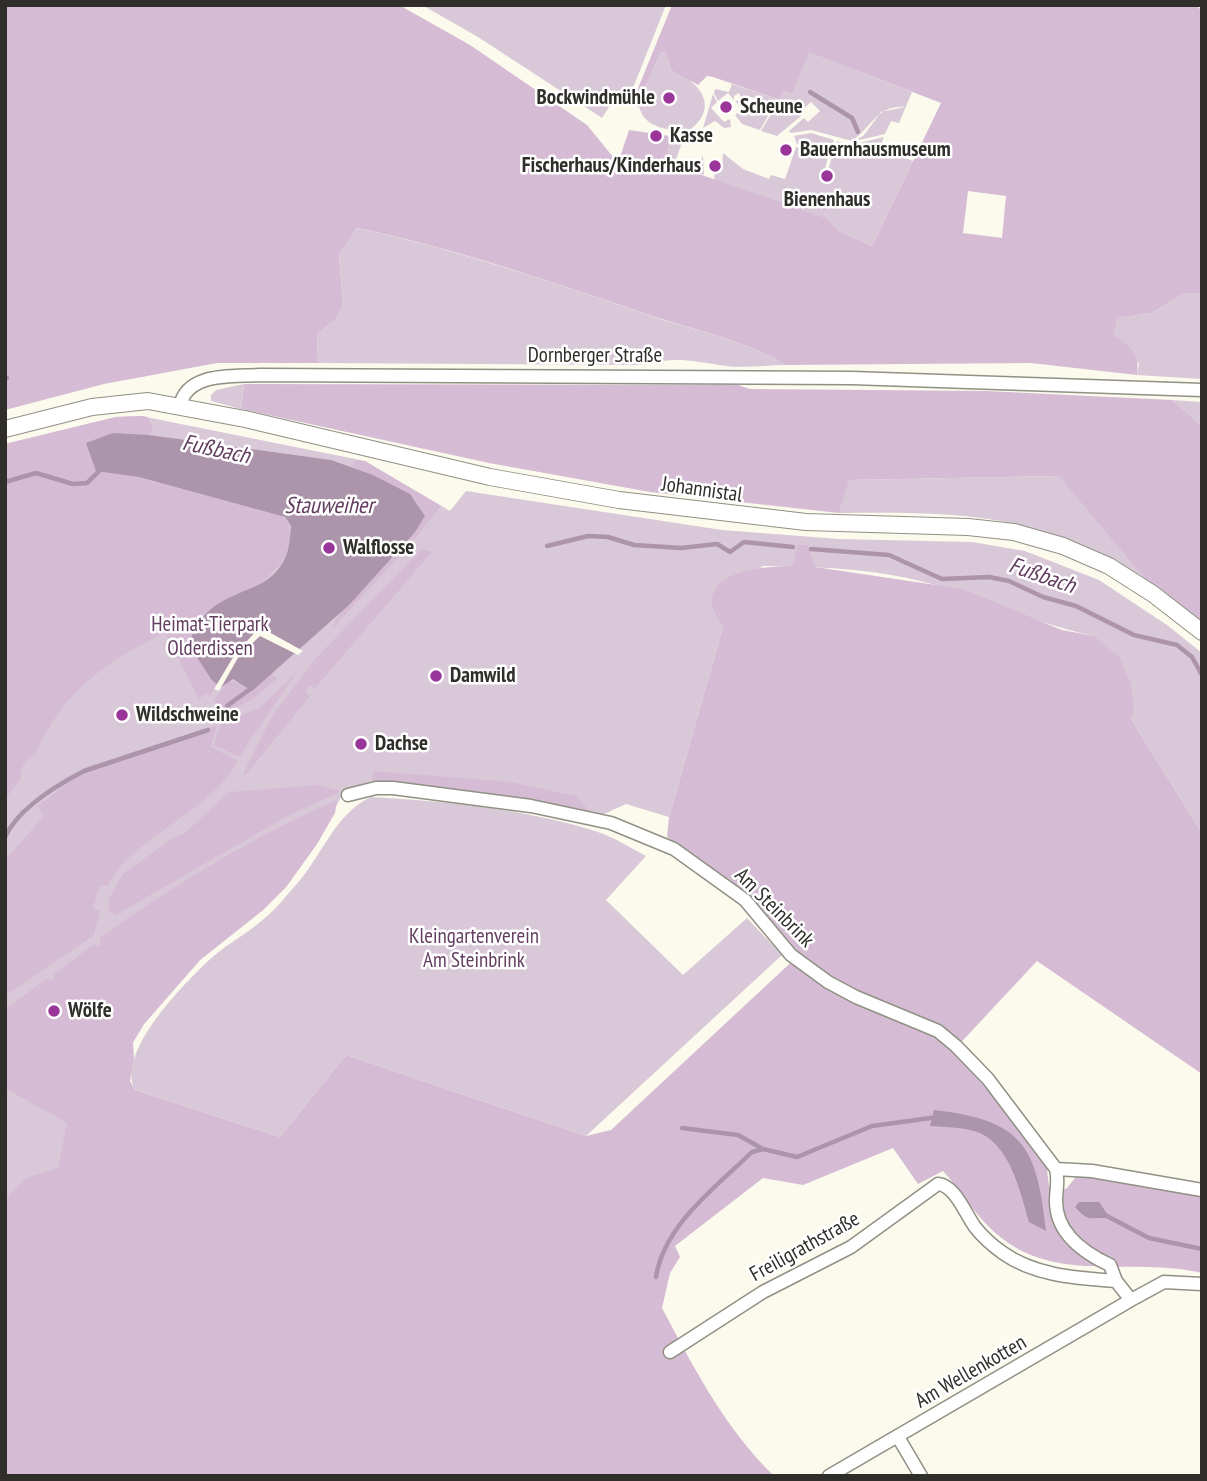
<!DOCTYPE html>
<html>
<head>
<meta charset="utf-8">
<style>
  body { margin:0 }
  #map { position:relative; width:1207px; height:1481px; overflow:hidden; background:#fbfaed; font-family:"PT Sans Narrow",sans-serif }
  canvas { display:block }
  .frame { position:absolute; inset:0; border:7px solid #2f2e2a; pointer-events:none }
</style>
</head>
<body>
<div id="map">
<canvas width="1207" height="1481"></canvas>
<div class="frame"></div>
</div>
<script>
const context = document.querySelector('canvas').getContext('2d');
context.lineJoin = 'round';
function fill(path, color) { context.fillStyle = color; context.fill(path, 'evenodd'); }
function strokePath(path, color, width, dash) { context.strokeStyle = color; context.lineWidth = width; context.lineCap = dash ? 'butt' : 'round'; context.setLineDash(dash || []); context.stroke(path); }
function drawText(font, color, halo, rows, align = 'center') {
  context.font = font + ' "PT Sans Narrow",sans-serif'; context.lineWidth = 5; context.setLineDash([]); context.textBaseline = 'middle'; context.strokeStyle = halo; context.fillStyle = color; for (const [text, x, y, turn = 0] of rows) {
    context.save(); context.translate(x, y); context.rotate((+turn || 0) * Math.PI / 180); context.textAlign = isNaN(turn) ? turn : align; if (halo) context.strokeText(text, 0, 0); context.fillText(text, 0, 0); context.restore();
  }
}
fill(new Path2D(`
  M422 5H666L629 98 624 105 614 99 602 118 478 37Z
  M808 51 912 92 899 123 891 121 885 134 855 141 864 135 881 112 905 107C877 105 872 127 852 141L811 130 791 133 789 131 804 118 808 122 820 111 811 102 799 113 801 116 777 136 761 131 777 104 767 101 764 113 768 116 760 130 742 124 735 115 742 110 751 116 756 115 762 100 747 96 740 106 735 101 742 100 739 93 734 96V100L728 93 718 101 714 93 715 89 729 92 732 84 780 100 783 91 792 94Z
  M661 52 666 53 671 70C697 80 721 105 691 129 670 133 639 127 639 102Z
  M713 94 717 102 711 108 724 122 730 119 731 127 724 128 715 121 703 128Z
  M811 133 834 140 829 155 797 144 794 136Z
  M670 136 682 143 676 159 680 165 695 170 703 156 704 175 667 163Z
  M884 137 880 147 913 161 872 246 839 231 825 218 714 180 715 170 722 171 723 153 743 169 769 179 771 175 785 179 796 147 828 157 823 177 829 179 831 171 828 170 837 141 856 148 855 144Z
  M357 228C459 250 561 285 660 319 702 332 749 342 786 365 764 365 740 369 719 365 689 360 673 357 642 365L318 363 317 334 337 318 343 304 339 255Z
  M1184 293H1202V379L1137 375 1139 364 1114 335 1116 318 1152 313Z
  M244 384 241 409 211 401V395L216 390Z
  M1172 400 1202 402V426Z
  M141 416 365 461 450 511 466 491 722 530 839 539 972 542 1025 551 1099 580 1167 625 1202 653V833L1131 719 1094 636C1035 624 982 596 924 582 875 569 814 566 763 566L712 608 723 627 669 817 626 804 602 815 427 785 372 781 343 793 317 844 286 887 263 910 200 960 144 1024 58 1168 5 1242V444L116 417Z
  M1060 476 1144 578C1034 512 962 512 839 513L848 480Z
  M371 797C444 801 527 809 598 832 615 838 631 848 646 856L606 900 683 975 747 918 782 955 586 1136 346 1055 280 1137 135 1090C116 1053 181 987 207 962 224 945 248 934 266 917 277 908 286 896 295 886 321 858 335 813 371 797Z`), '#d9c9d8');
fill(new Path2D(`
  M5 5H399L470 45 587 125 618 163 629 130 670 136 667 163 826 218 839 231 872 246 941 103 809 52 792 94 783 91 780 100 713 77 707 76 698 85 671 70 666 53 661 52 639 102V109L634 98 672 5H1196L1202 11V293H1184L1152 313 1117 318 1114 335C1129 346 1141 354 1137 375L1031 363 786 365C747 341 698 331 655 317 558 284 458 249 357 228L339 255 343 304 337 318 317 334 318 363H217L104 384 5 410ZM968 191 1006 196 1002 238 963 233Z
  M244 384 738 385 750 389 987 391 1172 400 1202 426V622L1144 578 1059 476 849 480 839 513 650 492 489 463 241 409Z
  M141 416 148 417 153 430 149 435 113 433 123 473 285 517C303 547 273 577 248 591 244 593 237 593 233 596 217 608 203 630 189 645L216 686 210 696 205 694 199 699 165 633C108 659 60 694 36 754 26 758 20 767 21 778L5 799V444L116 417Z
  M357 460 365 461 441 506 413 541 332 629 337 617 415 532 425 516 414 498 351 466Z
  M798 545H808L815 567 963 589 1062 630 1094 636 1119 657 1131 684 1134 710 1131 719 1202 833V1074L1037 961 952 1052 1006 1109 1046 1162 1049 1186 1066 1189 1076 1177 1090 1176 1202 1194V1273C1130 1256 1051 1287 991 1229 973 1212 960 1189 943 1171L918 1184 893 1148 803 1185 763 1178 675 1246 680 1257 670 1273 662 1308C694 1368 724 1427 774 1476H5V1199L26 1178 58 1168 67 1123 5 1088V1009L48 978 51 981 55 978 53 975 94 944 100 946V938C175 884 253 837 337 800L335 813 317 844 286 887 263 910 200 960 144 1024 133 1042 134 1058 130 1081 135 1090 280 1137 346 1055 586 1136 611 1130 800 954 749 896 667 837 669 817 723 627C720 621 713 613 712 607 706 569 770 566 793 566Z
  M422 549 432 552 315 688 310 685 305 692 310 696 245 776 244 772 272 716 317 657Z
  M271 673 277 679 251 700 226 713 219 711 214 699 228 681 242 683 252 691Z
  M296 673 239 757 214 745 221 723 259 708Z
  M217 725 211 747 238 761C208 815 130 838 108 886L100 885 93 908 100 911 94 935 5 996V860L44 816 37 806 59 790 60 782 86 768 88 774 94 773H89L87 767Z
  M373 771 511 782 576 796 590 812 508 796 372 781Z
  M318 785 341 791 284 818 116 915 108 910 109 899 122 875 171 839 185 833 229 792Z`), '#d5bcd4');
fill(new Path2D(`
  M113 433 149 435 331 460 373 475 410 494 425 516 415 532 349 605 252 691 233 679 220 688 211 679 189 645C207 582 266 602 285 558 290 548 290 536 291 526L285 517 139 477 96 471 86 443Z
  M934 1110C1022 1120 1037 1145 1046 1231L1029 1222C1020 1192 1010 1141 974 1131 961 1127 944 1127 930 1126Z
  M1079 1202H1099L1108 1215 1106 1218C1090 1217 1089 1223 1075 1207Z`), '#ac94ab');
fill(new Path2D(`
  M260 627 303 651 298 655 260 636 239 656 219 691 214 689 235 654Z`), '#fbfaed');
strokePath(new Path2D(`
  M810 92 852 118 858 132
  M5 378H7
  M5 482 36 473 73 484 87 483 100 470
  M547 546 588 536 608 537 634 545 681 548 717 544 730 552 744 542 793 547
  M811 549 889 555 942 579 989 577 1009 581 1043 597 1076 606 1134 635 1177 645 1192 657 1202 675
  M227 706 253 687
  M5 837C18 809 57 785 84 771L208 730
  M682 1128 738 1135 763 1149
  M1103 1214 1149 1238 1202 1249
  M656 1277C664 1225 716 1187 752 1152L763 1149 797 1157 872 1126 938 1117`), '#ac94ab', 4.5);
const street = new Path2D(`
  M180 406C187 372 231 377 259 375L852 378 1202 390
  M348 795 376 788H393L531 806 611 823 674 849 745 900 791 955 828 982 856 997 938 1031 956 1046 988 1079 1056 1169C1059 1181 1056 1189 1056 1201 1056 1233 1084 1253 1110 1265L1116 1281
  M1056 1169 1092 1171 1202 1190
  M670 1352 763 1292 851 1247 938 1184C955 1185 966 1215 975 1227 982 1236 993 1246 1003 1253 1035 1276 1078 1278 1116 1281L1131 1300 1164 1282 1202 1284
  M898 1437 921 1476
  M829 1476 1131 1300`);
const secondary = new Path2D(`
  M5 429 92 407 148 401 245 419 490 477 619 500 806 522 968 527 1014 532 1063 546 1109 566 1153 594 1202 632`);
strokePath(street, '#909084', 15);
strokePath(secondary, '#909084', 18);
strokePath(street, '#fff', 12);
strokePath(secondary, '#fff', 16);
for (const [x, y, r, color] of [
  [669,98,7,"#9a359a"],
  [726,107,7,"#9a359a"],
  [656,136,7,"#9a359a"],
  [786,150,7,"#9a359a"],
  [715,166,7,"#9a359a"],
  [827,176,7,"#9a359a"],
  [329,548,7,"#9a359a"],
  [436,676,7,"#9a359a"],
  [122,715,7,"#9a359a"],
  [361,744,7,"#9a359a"],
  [54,1011,7,"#9a359a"]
]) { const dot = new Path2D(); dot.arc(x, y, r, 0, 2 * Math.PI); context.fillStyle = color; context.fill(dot); strokePath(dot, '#fff', 2.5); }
drawText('bold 21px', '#2f2e2a', '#fff', [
  ["Bockwindmühle",655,98,"right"],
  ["Scheune",740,107],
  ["Kasse",670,136],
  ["Bauernhausmuseum",800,150],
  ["Fischerhaus/Kinderhaus",701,166,"right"],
  ["Bienenhaus",827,200,"center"],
  ["Walflosse",343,548],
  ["Damwild",450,676],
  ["Wildschweine",136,715],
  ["Dachse",375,744],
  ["Wölfe",68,1011]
], 'left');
drawText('21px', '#2f2e2a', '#fff', [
  ["Dornberger Straße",595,356],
  ["Johannistal",702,490,8],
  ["Am Steinbrink",774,908,45],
  ["Freiligrathstraße",805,1247,-29],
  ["Am Wellenkotten",971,1372,-30]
]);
drawText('21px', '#633e62', '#fff', [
  ["Heimat-Tierpark",210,625],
  ["Olderdissen",210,649],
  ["Kleingartenverein",474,937],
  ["Am Steinbrink",474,961]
]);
drawText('italic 23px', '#623d60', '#fff', [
  ["Fußbach",216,450,12],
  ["Stauweiher",329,506],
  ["Fußbach",1042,576,19]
]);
</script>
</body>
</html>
